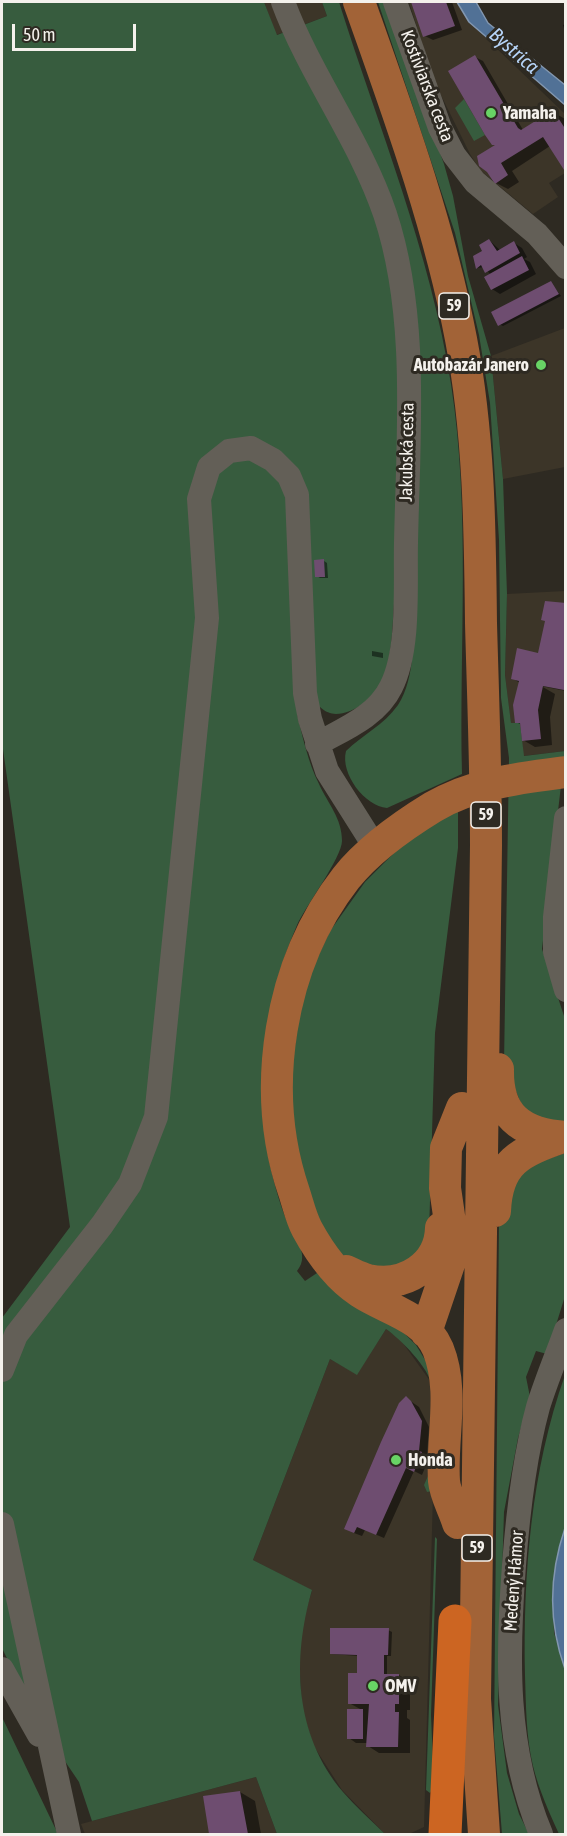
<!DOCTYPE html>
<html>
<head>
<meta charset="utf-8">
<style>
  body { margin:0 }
  #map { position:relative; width:567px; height:1836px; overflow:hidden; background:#2e2a22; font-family:"Asap Condensed",sans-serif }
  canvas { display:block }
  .frame { position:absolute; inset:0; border:3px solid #f4f1ec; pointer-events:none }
  .scale { position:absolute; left:12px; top:24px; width:124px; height:27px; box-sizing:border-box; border:3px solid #f4f1ec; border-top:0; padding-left:8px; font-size:18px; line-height:21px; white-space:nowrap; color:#f4f1ec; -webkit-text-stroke:4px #2e2a22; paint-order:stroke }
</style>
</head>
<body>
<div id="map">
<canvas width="567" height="1836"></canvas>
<div class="frame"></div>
<div class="scale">50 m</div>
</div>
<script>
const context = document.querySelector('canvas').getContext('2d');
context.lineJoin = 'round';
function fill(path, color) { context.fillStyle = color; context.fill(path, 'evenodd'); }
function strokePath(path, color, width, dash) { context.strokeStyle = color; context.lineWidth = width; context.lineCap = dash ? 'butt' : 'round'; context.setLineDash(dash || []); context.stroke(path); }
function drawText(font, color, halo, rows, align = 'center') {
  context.font = font + ' "Asap Condensed",sans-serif'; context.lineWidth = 6; context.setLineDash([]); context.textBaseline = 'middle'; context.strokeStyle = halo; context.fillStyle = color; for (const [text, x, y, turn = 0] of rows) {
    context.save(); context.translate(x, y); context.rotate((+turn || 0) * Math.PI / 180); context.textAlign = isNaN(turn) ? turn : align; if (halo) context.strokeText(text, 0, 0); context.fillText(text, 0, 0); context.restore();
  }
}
fill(new Path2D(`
  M264 2H322L327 16 276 35Z
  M409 2H457L469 22 565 114V173L549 183 558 197 533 214 480 170 470 154 434 81Z
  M565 328V467L503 479 491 356Z
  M565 591V751L523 756 520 723 511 724 505 675 507 594Z
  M386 1329 400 1339 433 1385 434 1456 424 1827 409 1834H385L342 1790 313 1745 302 1709 299 1658 302 1623 312 1591 253 1560 330 1359 357 1374Z
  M256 1777 277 1834H85L81 1824Z`), '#3c3528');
fill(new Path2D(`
  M2 2H264L277 35 327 16 322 2H339C379 129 430 251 451 384 471 513 459 645 462 774L387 808C365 806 340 774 346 751 362 735 384 725 398 705 416 678 413 633 415 601L394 604C391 642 394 694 350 711 338 715 330 716 320 707L297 714C303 738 308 762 319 784 328 804 342 818 342 841 342 857 306 906 297 925 277 971 265 1020 262 1071 260 1119 268 1169 284 1214 291 1234 312 1253 297 1271L305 1281 317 1273 401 1330 416 1345 436 1378 432 1491 427 1492 424 1485 428 1476C430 1448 436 1415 432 1387 430 1368 400 1339 386 1329L357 1375 330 1359 253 1560 312 1590C292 1659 294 1734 343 1792 356 1807 371 1820 385 1834H277L256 1777 92 1821 79 1782 35 1717 2 1648V1318L70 1227 2 742Z
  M378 2H386L444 164 453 196 468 276 491 356 503 479 507 594 505 675 511 723H520L524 756 565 751 542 949 565 1019 566 1128 528 1120 504 1063 509 758 501 698 499 540 490 403 479 335 455 233Z
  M464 99 485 135 474 141 455 108Z
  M458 806V848L435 1033 429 1234 414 1259 373 1273 333 1250 317 1226 287 1108 302 991 330 931 365 882 402 845Z
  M565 1153V1296L547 1354 536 1351 526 1377 530 1397 518 1438 504 1512 498 1705 507 1773 519 1814 529 1834H502L494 1736 499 1221 516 1170Z
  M565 1375V1528L553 1581 554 1633 566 1669V1834H559C549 1812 539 1790 533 1766 526 1737 526 1706 525 1676 523 1574 531 1471 565 1375Z
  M435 1537 437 1539 431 1715 434 1787 430 1793 426 1790Z
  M2 1717 57 1832V1834H2Z`), '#375c3e');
const water = new Path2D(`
  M457 2H476L488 23 565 85V105L469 22Z
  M565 1528 566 1668 565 1669C548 1622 549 1575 565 1528Z`);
fill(water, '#517196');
strokePath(water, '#8297b0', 1.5);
fill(new Path2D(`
  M413 2H452L462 30 433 40 425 36Z
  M566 24V35L563 25Z
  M475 57 483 61 523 130 553 112 565 119 566 170 550 146 512 171 519 182 508 189 496 183 497 146Z
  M489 240 501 251 514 243 522 248 527 257 524 259 530 262 536 274 500 294 492 289 491 275 484 267 477 268Z
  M551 283 561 296 503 326 499 324Z
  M324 561 327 563 328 578H320L317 576Z
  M566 606V691L541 686 555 694 550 717 552 745 535 747 523 740 522 725 516 722 520 683 512 678 539 654Z
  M372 651 383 653V658L372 656Z
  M406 1398 419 1407 429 1427 427 1456 429 1458 422 1475 414 1471 384 1538 365 1530 362 1536 354 1533Z
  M388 1630 392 1632 391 1656H387V1675H399L410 1682V1710H407V1718L410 1720V1753H379L368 1746V1743H356L349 1738 362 1710 349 1703 358 1675 359 1656 331 1654Z
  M240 1792 255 1801 261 1834H211L205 1797Z`), '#0007');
fill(new Path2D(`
  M411 2H446L455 26 423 37Z
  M475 55 518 128 521 130 553 110 566 130V173L543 137 501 163 508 175 495 184 487 172 479 166 477 156 495 145H492L485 135 448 71Z
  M489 239 497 251 514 241 520 253 485 273 481 265 476 269 473 256 482 251 479 245Z
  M522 256 529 270 491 290 484 277Z
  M551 281 559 294 498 326 491 312Z
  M324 559 325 577H315L314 560Z
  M545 601 566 603V684L564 690 543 686 538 710 541 739 522 741 520 723H515L513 705 519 681 511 679 517 648 538 653 545 621 541 620Z
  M406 1396 411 1401 422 1421 419 1451 422 1452 414 1472 406 1468 376 1535 357 1527 354 1533 344 1529 381 1442 399 1403Z
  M330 1628H389L388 1655H384V1674H399V1704H395V1712H399L398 1747H366L369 1704H348V1673H357V1655L330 1654Z
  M347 1709H363V1739H347Z
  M240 1791 248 1834H209L203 1796Z`), '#6e4d70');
strokePath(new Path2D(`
  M283 2C310 75 360 140 385 214 419 316 408 437 406 543 405 585 410 650 391 687 377 716 344 729 317 744
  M395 2 440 128 454 155 475 182 537 234 566 267
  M566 818 555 917V952L566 990
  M2 1370 16 1335 102 1225 130 1184 156 1117 207 618 199 499 209 467 229 451 251 448 273 460 289 476 297 495 305 693 310 719 327 771 375 847
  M2 1524 69 1834
  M2 1669 39 1735
  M541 1834C505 1748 507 1657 514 1565 518 1512 524 1458 538 1407 546 1381 557 1355 566 1330`), '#635f57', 24);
strokePath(new Path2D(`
  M359 2C398 112 439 224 461 339 479 433 480 528 481 623 483 697 486 771 486 845L475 1699 484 1834
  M498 1069C497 1115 520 1134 566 1137
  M495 1211C497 1162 520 1152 563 1137
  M346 1271C353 1274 360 1278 368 1280 404 1288 440 1266 441 1228
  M426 1332 449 1264 452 1236 445 1188 446 1148 462 1108
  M458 1523C454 1510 445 1494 444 1481 441 1438 455 1391 438 1349 424 1316 387 1310 360 1292 337 1277 320 1253 307 1229 301 1218 298 1204 294 1192 259 1090 279 964 346 878 369 849 402 826 433 807 474 783 520 778 566 772`), '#a26337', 32);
strokePath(new Path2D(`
  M445 1834 455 1621`), '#cc6522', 33);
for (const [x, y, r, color] of [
  [491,113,6,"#68d465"],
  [541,365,6,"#68d465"],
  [396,1460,6,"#68d465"],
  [373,1686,6,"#68d465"]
]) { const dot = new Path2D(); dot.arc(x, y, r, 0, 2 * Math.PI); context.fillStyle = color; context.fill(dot); strokePath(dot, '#2e2a22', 2); }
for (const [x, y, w] of [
  [454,306,30],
  [486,815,30],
  [477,1548,30]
]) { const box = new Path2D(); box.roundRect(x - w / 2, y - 13, w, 26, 4.5); context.fillStyle = '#2e2a22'; context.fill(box); strokePath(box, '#f4f1ec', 1.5); }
drawText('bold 16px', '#f4f1ec', null, [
  ["59",454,306],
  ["59",486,815],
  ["59",477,1548]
]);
drawText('18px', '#f4f1ec', '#2e2a22', [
  ["Kostiviarska cesta",427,86,69],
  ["Jakubská cesta",407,452,-89],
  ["Medený Hámor",514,1581,-86]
]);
drawText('bold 18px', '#f4f1ec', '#2e2a22', [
  ["Yamaha",503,113],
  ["Autobazár Janero",529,365,"right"],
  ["Honda",408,1460],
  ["OMV",385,1686]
], 'left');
drawText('italic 20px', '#b6d4f8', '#2e2a22', [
  ["Bystrica",514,51,41]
]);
</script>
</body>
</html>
